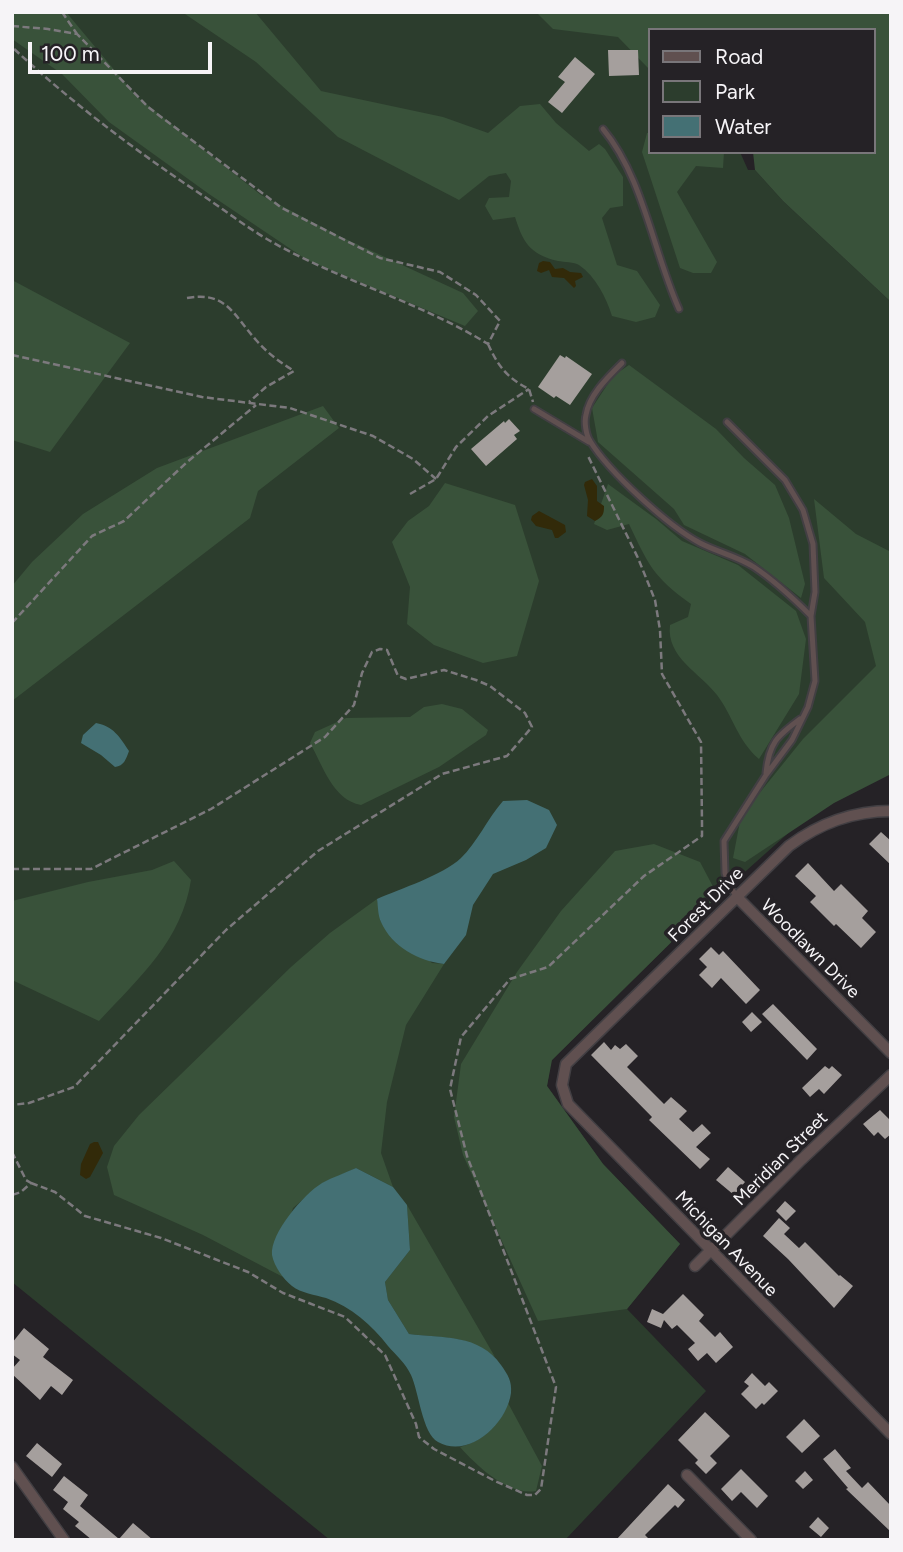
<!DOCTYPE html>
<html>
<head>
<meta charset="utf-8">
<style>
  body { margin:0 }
  #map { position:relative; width:903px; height:1552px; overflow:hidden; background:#252226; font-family:Figtree,sans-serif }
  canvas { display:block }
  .frame { position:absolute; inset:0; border:14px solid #f6f4f7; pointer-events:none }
  .legend { position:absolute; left:648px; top:28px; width:228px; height:126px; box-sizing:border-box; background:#252226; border:2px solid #79767a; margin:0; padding:9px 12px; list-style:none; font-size:21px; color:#f6f4f7 }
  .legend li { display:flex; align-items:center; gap:14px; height:35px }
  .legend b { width:35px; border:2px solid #79767a }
  .scale { position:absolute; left:28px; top:42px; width:184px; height:32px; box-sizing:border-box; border:4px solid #f6f4f7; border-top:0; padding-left:9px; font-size:21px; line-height:24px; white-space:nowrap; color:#f6f4f7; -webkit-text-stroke:5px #252226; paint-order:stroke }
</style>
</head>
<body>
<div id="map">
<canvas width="903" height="1552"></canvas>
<div class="frame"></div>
<ul class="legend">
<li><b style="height:9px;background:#605050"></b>Road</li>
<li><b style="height:19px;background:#2c3d2d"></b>Park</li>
<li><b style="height:19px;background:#447074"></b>Water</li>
</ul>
<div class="scale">100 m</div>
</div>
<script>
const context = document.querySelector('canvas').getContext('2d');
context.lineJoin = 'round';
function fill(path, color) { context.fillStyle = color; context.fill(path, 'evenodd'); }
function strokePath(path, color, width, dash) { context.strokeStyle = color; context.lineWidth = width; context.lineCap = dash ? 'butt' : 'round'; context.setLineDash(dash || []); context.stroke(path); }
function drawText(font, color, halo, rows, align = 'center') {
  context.font = font + ' Figtree,sans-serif'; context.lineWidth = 7; context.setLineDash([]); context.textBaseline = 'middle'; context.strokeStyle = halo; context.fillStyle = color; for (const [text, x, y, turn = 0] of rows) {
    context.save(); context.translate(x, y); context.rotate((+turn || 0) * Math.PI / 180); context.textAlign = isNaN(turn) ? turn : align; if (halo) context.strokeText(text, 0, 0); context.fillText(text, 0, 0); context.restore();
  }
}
fill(new Path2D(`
  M12 12H624L649 33V152H740L748 170H755L783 201 891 302V727L804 819 718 896 551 1061 547 1086 603 1164 680 1244 627 1309 706 1391 565 1540H330L12 1282Z`), '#2c3d2d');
fill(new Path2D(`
  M12 12H66L136 96 261 195 337 235 463 293 478 311 465 326 307 260 209 194 109 122 62 74 12 39Z
  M182 12H255L321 91 443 117 488 133 520 106 540 104 556 123 589 151 599 144 605 149 623 177V206L610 208 602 218 617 265 637 271 660 305 655 317 636 322 612 316C606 297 596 277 579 265 574 262 564 262 558 261 529 254 523 242 515 217L493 220 485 206 489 198 509 197 511 181 506 173 489 176 459 200 338 137 256 62Z
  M536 12H891V302L783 201 755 170 753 152H873V30H649V69L618 37 553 29Z
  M647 133H649V152H724L723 168 696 166 677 192 717 262 711 273H693L680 268 642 152Z
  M12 280 130 343 50 452 12 440Z
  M629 365 716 429 744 458 775 485 789 518 805 584 801 598 745 554 684 525 674 509 598 442 592 408 613 376Z
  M323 406 339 428 258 491 250 518 12 701V586L32 562 83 514 157 468Z
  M445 483 515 505 539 581 517 656 483 663 434 645 407 624 410 587 392 542 408 521 429 506Z
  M608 484 656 519 682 541 738 565 796 611 806 639 799 694 759 759C737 740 733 716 717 695 700 673 666 657 670 625L688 617 691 604C653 577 648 564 629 524L607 530 594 524Z
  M814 499 856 534 891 552V774L834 803 745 862 733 858 741 816 803 739 876 666 865 622 824 578Z
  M442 704 462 709 488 730 486 735 439 767 361 805C333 800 323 766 310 743L315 732 346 718 410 717 424 707Z
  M654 844 700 862 718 896 552 1060 547 1086 603 1164 680 1244 627 1309 538 1321 463 1155 454 1117 461 1064 517 972 561 911 615 851Z
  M174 861 191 880C182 940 139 978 99 1021L12 980V901L88 882 152 870Z
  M377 899 381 922 432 963 444 964 406 1025 387 1102 381 1153 393 1187 356 1168 321 1184 293 1208 276 1266 283 1277 203 1235 114 1195 107 1167 114 1146 139 1115 291 967 330 933Z
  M407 1205 495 1357C467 1335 444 1338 409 1334L388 1300 385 1282 410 1250Z
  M508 1403 542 1466 536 1491C508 1496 477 1466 460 1447 483 1441 500 1425 508 1403Z`), '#39523a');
fill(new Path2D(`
  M543 261 550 262 555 269 563 268 570 272 581 273 583 277 575 281 576 286 574 288 564 278 552 277 549 270 541 273 537 271 539 263Z
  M592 479 597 486V501L604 506C604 514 603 517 595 521L587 516 588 500 584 485 585 482Z
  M539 511 565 525 566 532 558 538H555L552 530 536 526 531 520 532 516Z
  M94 1142H98L103 1153 90 1177 86 1179 80 1175 81 1164 90 1144Z`), '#322a09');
fill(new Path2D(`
  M96 723C113 726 120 737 129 751 126 759 124 766 115 767L101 755 81 743 83 735Z
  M527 800 549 810 557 825 546 848 526 860 493 874 473 905 466 935 444 964C419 961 392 947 381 922 378 916 378 906 377 899 400 889 443 875 461 858 476 844 488 818 503 801Z
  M356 1168 393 1187 407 1205 410 1250 385 1282 388 1300 409 1334C442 1338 480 1334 501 1365 508 1375 512 1381 511 1393 507 1424 469 1459 438 1442 422 1433 419 1392 411 1375 406 1364 396 1355 388 1346 372 1325 351 1307 326 1298 315 1295 301 1293 292 1286 283 1279 274 1266 272 1255 270 1233 304 1194 322 1183 333 1177 345 1173 356 1168Z`), '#447074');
fill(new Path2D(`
  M608 50H638L639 75 609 76Z
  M575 57 595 74 562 113 548 102 565 82 558 77Z
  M560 355 565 358 566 356 592 374 570 405 556 396 554 398 538 387Z
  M509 419 520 431 514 435 517 439 486 466 471 449 504 421 505 423Z
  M881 832 891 841V865L869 844Z
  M808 863 834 891 841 884 868 911 862 918 876 932 861 948 836 924 834 926 810 902 816 896 795 876Z
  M711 947 719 955 723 951 760 990 746 1004 721 978 712 988 699 975 707 967 699 959Z
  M773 1004 817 1049 807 1060 762 1014Z
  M752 1012 762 1022 751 1032 742 1022Z
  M604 1042 611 1050 615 1045 620 1049 626 1044 638 1056 627 1067 664 1104 671 1097 687 1111 679 1119 693 1132 702 1124 711 1133 696 1147 710 1159 700 1169 649 1120 652 1117 591 1055Z
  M825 1066 829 1069 832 1066 842 1075 824 1094 819 1089 810 1097 802 1088Z
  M880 1110 891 1121V1134L885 1139 878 1132 874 1136 863 1124Z
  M728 1167 745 1182 734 1195 716 1180Z
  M785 1201 796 1211 786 1221 776 1211Z
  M779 1218 790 1228 784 1234 799 1248 805 1242 839 1276 840 1275 853 1286 834 1308 788 1259 763 1236Z
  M683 1294 704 1315 699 1321 715 1337 720 1332 733 1347 716 1363 707 1353 698 1361 688 1349 695 1343 677 1325 672 1329 664 1320 661 1328 647 1322 652 1309 663 1314Z
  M24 1328 49 1349 43 1357 73 1380 62 1395 51 1386 40 1400 12 1374V1369L20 1360 12 1354V1343Z
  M752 1373 765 1386 769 1382 778 1391 764 1405 762 1403 756 1409 741 1394 749 1386 744 1382Z
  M705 1412 730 1436 710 1456 717 1463 706 1474 695 1463 698 1460 678 1440Z
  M804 1419 820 1436 802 1453 786 1437Z
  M37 1443 62 1464 52 1477 26 1456Z
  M835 1449 851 1468 846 1471 862 1488 868 1482 891 1506V1532L846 1489 848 1488 823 1459Z
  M741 1469 768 1496 757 1508 741 1492 732 1501 721 1489Z
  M805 1471 813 1480 803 1489 795 1481Z
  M64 1476 88 1495 80 1506 119 1539 133 1523 153 1540H92L75 1526 79 1522 63 1509 68 1502 53 1490Z
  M668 1484 685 1500 678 1508 675 1505 645 1535 650 1540H616Z
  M818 1517 829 1528 821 1537 809 1527Z`), '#a59f9d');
const service = new Path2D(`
  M603 129C643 177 653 251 679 309
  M622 363C608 377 589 395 586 415 584 422 586 435 590 441 609 472 668 526 700 543 717 552 737 556 754 567 775 581 793 598 811 616
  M534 409 589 442
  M727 422 785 480 803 510 813 544 815 592 811 616 815 681 808 707 792 740 766 775 724 841 725 873 729 885 737 897
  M766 773C769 743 777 736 800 719`);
const minor = new Path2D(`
  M891 811C852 811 820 823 789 846L566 1064 562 1085 568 1104 891 1434
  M737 897 891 1053
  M695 1266 801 1160 891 1075
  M12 1467 64 1540
  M687 1475 751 1540`);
strokePath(service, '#423f43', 9);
strokePath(minor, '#423f43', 13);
strokePath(new Path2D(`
  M62 12 77 34
  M12 26 48 29 77 34 148 107 282 208 380 258 440 272 476 295 500 321 488 344C420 302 341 281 272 242 249 229 227 212 205 197 137 152 72 103 12 47
  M187 298C226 291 233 314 256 340 267 353 280 362 294 371L266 387 249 402
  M488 344C498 366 507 378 529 389L533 402
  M12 355 202 397 290 408 373 436 413 459 436 479
  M410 494 436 479 456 447 488 416 529 389
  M12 623 92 536 124 521 186 463 256 405
  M12 869H91L211 809 325 737 354 705 362 673 372 652 380 649 387 650 398 676 406 679 444 670 476 680 490 686 525 713 532 727 507 756 442 774 318 851 226 930 74 1087 29 1103 12 1105
  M12 1152 26 1180 31 1183 21 1192 12 1195
  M31 1183 55 1192 85 1216 161 1238 248 1272 283 1293 345 1317 385 1355 416 1424 419 1437 434 1449 495 1481 527 1495H535L541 1489 556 1387 467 1156 450 1089 461 1037 510 979 548 967 644 876 702 836V823L701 742 662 674 660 630 655 600 638 558 587 454`), '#7c797d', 2.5, [7, 3.5]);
strokePath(service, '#605050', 5);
strokePath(minor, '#605050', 10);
drawText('18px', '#f6f4f7', '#252226', [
  ["Forest Drive",706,905,-45],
  ["Woodlawn Drive",810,949,45],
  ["Meridian Street",781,1159,-45],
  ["Michigan Avenue",726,1244,46]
]);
</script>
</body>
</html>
